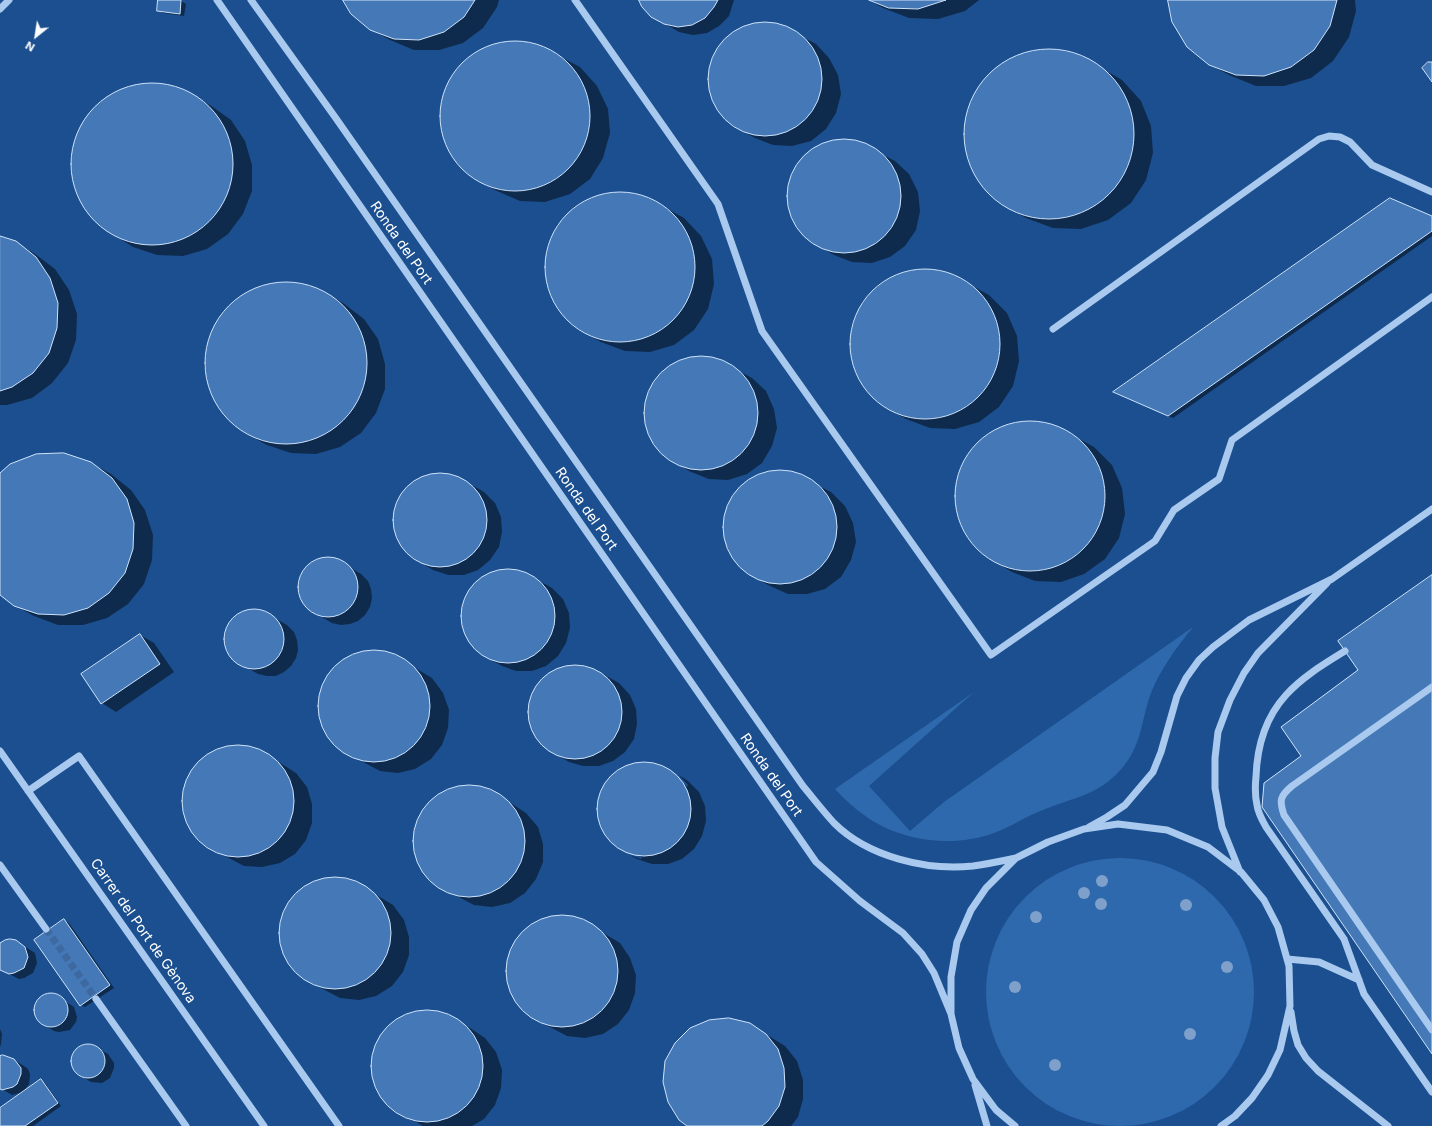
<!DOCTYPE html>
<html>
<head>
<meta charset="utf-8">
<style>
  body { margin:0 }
  #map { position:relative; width:1432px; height:1126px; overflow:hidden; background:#1b4f8f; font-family:Inter,sans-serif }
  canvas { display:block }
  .north { position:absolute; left:16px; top:16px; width:40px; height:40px; -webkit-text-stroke:3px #1b4f8f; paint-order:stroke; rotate:210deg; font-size:11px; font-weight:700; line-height:16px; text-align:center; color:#fff }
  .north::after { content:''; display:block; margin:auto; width:14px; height:18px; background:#fff; clip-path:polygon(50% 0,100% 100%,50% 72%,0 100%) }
</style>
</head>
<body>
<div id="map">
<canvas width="1432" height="1126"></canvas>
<div class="north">N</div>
</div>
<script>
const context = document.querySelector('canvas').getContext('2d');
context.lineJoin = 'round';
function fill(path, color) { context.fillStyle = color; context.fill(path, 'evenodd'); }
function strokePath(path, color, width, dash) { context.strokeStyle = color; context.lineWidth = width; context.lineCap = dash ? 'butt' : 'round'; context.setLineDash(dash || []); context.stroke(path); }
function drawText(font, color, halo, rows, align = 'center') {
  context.font = font + ' Inter,sans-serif'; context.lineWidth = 3; context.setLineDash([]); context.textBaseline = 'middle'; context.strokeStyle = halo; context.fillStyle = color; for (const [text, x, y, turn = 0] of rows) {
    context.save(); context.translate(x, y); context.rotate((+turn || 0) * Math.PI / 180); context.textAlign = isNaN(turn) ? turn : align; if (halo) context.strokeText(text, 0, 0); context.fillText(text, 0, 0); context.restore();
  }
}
fill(new Path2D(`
  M1193 627C1177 647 1161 668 1151 693 1142 717 1142 742 1126 763 1102 795 1077 796 1043 810 1026 816 1011 827 994 833 959 846 915 843 882 826 864 817 848 803 835 789L974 692 869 786 910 831 944 802Z
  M986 992a134 134 0 1 1 268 0a134 134 0 1 1-268 0Z`), '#2e69ad');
fill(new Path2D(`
  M159 0 181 1 186 4 184 16 163 13 158 10Z
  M344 0H499L497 7 483 28 463 43 439 50H414L390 40 370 29Z
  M640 0H734L729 16 719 26 707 33 693 35 679 32 652 16Z
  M869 0H979L965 11 938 19 909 18 883 8Z
  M1169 0H1355L1356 11 1349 37 1333 61 1311 78 1284 86H1256L1229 75 1209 64Z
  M762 24 780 25 816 44 829 58 838 75 841 94 836 113 826 129 811 141 792 146 773 145 755 138 735 127 722 115 713 100 709 83 710 65 718 49 729 36 745 27Z
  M514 41 538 45 580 67 597 86 608 109 610 133 603 158 590 179 570 194 545 202 520 201 497 191 477 180 458 165 446 144 440 120 443 96 453 74 469 57 490 45Z
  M1052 50 1079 55 1122 80 1141 101 1151 126 1153 153 1146 180 1131 203 1108 220 1081 229 1053 228 1026 218 1007 207 985 188 970 164 965 137 969 108 981 84 1000 65 1025 53Z
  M136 85H164L190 94 210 105 231 120 245 141 252 165V191L243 214 228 234 207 249 183 256 157 255 133 247 114 235 92 218 77 194 71 167 75 139 89 114 110 96Z
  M842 140 859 142 895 161 909 174 918 192 920 211 916 230 905 246 890 257 872 263 852 262 834 255 815 244 801 232 792 217 788 200 790 182 797 166 809 153 824 144Z
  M619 192 646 197 684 218 701 236 712 259 714 284 708 309 694 330 674 345 650 352 625 351 601 342 581 331 563 315 550 294 545 271 547 247 557 225 574 207 595 196Z
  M1432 217V236L1173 418 1114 392Z
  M0 237 15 242 35 254 55 269 69 290 77 314 76 340 68 363 52 383 32 398 7 405H0Z
  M924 269 948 273 989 295 1007 313 1017 336 1019 361 1013 386 999 407 979 422 955 429 930 428 906 419 887 408 868 393 855 372 850 348 852 324 862 302 879 284 900 273Z
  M297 283 324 292 343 303 364 319 378 339 385 364V389L376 413 361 433 340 447 316 454 291 453 267 445 247 434 225 416 210 392 204 365 209 337 222 312 243 294 269 284Z
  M698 357 716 359 752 378 766 391 774 409 777 428 772 446 762 463 747 474 728 480 709 479 691 472 671 461 658 449 649 434 645 416 646 399 654 382 666 369 681 361Z
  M1029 421 1053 425 1094 447 1112 465 1122 488 1125 514 1119 538 1105 559 1084 574 1061 582 1035 581 1012 572 992 560 973 545 961 524 955 501 958 476 968 455 984 437 1006 425Z
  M91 463 111 474 131 490 145 510 153 535 152 560 144 584 128 604 107 618 83 625H58L34 616 14 605 0 593V474Z
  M777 471 795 474 831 492 845 506 853 523 856 542 851 560 841 577 825 589 807 594H788L770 586 750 575 737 563 728 548 724 531 725 513 733 497 744 484 760 475Z
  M440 473 455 475 484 492 495 503 501 517 502 532 499 547 490 560 478 570 464 575H448L433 570 418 561 406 552 398 539 394 524 395 509 401 494 411 483 425 475Z
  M328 558 338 560 361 574 368 581 371 589 372 598 370 607 365 615 358 621 350 624 341 625 332 623 308 609 302 601 299 592V581L303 572 309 565 319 560Z
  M508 569 523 572 552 588 563 599 569 613 570 628 566 643 558 656 546 666 532 671H516L502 666 487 658 474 648 466 635 462 620 463 605 469 590 479 579 493 572Z
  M254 610 264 612 287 625 294 632 297 640 298 650 296 658 291 666 284 672 276 676H267L258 674 234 660 228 652 225 643V632L229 623 236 616 244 611Z
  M140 635 154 643 174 672 116 712 102 703 82 675Z
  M380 652 397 657 432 678 443 693 449 710 448 728 442 745 431 759 415 769 398 773 380 771 344 752 330 740 322 723 319 706 322 688 331 672 345 660 362 653Z
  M575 665 590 667 619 683 630 695 636 709 637 724 634 739 625 752 613 761 599 766H583L569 762 554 753 541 743 533 731 529 716 530 700 536 686 546 675 560 668Z
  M244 746 261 751 296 773 307 787 312 804V823L306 840 295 854 280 863 262 867 244 866 208 847 194 834 186 818 183 800 186 782 195 766 209 754 226 747Z
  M644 762 659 764 673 772 687 787 688 785 679 775 688 781 699 792 705 806 706 821 702 836 694 849 682 859 668 864H652L637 859 630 855 641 859 642 857 622 850 610 841 601 828 598 813 599 798 605 783 615 772 629 764Z
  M474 786 492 791 526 813 538 827 543 844V862L536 879 525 893 510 903 492 907 474 905 438 886 425 874 416 858 414 840 417 822 426 806 439 794 456 787Z
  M341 879 358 884 393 905 404 920 409 937V955L403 972 392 986 376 996 359 1000 340 998 304 979 291 967 282 951 280 933 283 915 292 899 306 887 322 880Z
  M567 917 585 922 620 943 630 958 636 975 635 993 629 1010 618 1024 603 1034 585 1038 567 1036 531 1017 518 1005 509 988 506 970 510 953 519 937 532 924 549 918Z
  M64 920 69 923 114 988 85 1007 81 1005Z
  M16 941 35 953 37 963 33 973 24 978 19 979 0 969V944Z
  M50 994 56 995 74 1007 77 1017 76 1022 70 1030 59 1032 54 1031 39 1022 35 1012 37 1002 45 995Z
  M433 1011 451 1016 470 1028 485 1038 496 1052 502 1070 501 1088 495 1105 484 1119 472 1126H423L397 1111 384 1099 375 1083 372 1065 375 1047 384 1031 398 1019 415 1012Z
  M749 1024 785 1046 797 1061 803 1080V1099L798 1117 791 1126H689Z
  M0 1029 2 1034 1 1044 0 1047Z
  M88 1045 93 1046 108 1054 114 1063V1068L110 1078 102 1083 91 1082 76 1073 73 1069 72 1058 74 1053 82 1046Z
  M0 1058 14 1060 24 1066 28 1069 30 1074 29 1084 23 1092 12 1095 0 1088Z
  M41 1080 45 1083 61 1106 33 1126H0V1109Z`), '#0007');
const building = new Path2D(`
  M158 0H181L180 14 157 11Z
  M343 0H475L464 17 444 32 419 40 394 39 370 30 351 14Z
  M639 0H718L714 7 705 18 692 25 678 27 664 24 651 17 642 7Z
  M869 0H946L918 9 889 8Z
  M1168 0H1337L1330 26 1314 50 1291 67 1264 76 1236 75 1209 65 1187 47 1172 22Z
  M708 79a57 57 0 1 1 114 0a57 57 0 1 1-114 0Z
  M440 116a75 75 0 1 1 150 0a75 75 0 1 1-150 0Z
  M964 134a85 85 0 1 1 170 0a85 85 0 1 1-170 0Z
  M1428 62H1432V82L1422 68Z
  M71 164a81 81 0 1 1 162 0a81 81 0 1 1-162 0Z
  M787 196a57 57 0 1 1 114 0a57 57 0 1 1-114 0Z
  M545 267a75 75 0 1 1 150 0a75 75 0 1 1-150 0Z
  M1390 198 1432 216V231L1168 416 1113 392Z
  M0 236 16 241 36 257 50 278 58 303 57 328 49 353 33 373 12 387 0 391Z
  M850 344a75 75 0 1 1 150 0a75 75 0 1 1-150 0Z
  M205 363a81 81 0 1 1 162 0a81 81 0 1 1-162 0Z
  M644 413a57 57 0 1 1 114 0a57 57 0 1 1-114 0Z
  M955 496a75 75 0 1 1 150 0a75 75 0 1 1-150 0Z
  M64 453 91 462 112 478 127 499 134 523 133 549 125 573 109 593 88 608 64 615 38 614 14 606 0 595V473L10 464 36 454Z
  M723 527a57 57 0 1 1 114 0a57 57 0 1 1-114 0Z
  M393 520a47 47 0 1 1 94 0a47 47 0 1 1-94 0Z
  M298 587a30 30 0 1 1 60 0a30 30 0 1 1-60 0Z
  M461 616a47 47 0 1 1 94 0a47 47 0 1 1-94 0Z
  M1432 575V1054L1262 807 1264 783 1301 756 1281 727 1358 670 1338 641Z
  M224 639a30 30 0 1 1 60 0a30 30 0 1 1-60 0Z
  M140 634 160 664 101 704 81 674Z
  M318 706a56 56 0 1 1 112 0a56 56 0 1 1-112 0Z
  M528 712a47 47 0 1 1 94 0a47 47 0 1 1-94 0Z
  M182 801a56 56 0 1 1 112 0a56 56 0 1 1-112 0Z
  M597 809a47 47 0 1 1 94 0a47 47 0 1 1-94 0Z
  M413 841a56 56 0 1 1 112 0a56 56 0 1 1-112 0Z
  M279 933a56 56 0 1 1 112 0a56 56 0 1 1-112 0Z
  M506 971a56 56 0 1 1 112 0a56 56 0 1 1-112 0Z
  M64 919 110 985 80 1006 34 940Z
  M10 939 16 940 25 947 28 957 24 968 14 973 9 974 0 970V943L5 940Z
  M34 1010a17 17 0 1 1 34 0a17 17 0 1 1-34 0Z
  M371 1066a56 56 0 1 1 112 0a56 56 0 1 1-112 0Z
  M729 1018 750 1023 766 1034 778 1049 784 1068 785 1087 779 1106 768 1121 762 1126H687L679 1120 668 1102 663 1082 665 1061 675 1043 690 1028 709 1020Z
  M71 1061a17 17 0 1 1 34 0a17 17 0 1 1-34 0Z
  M3 1055 14 1059 21 1068V1074L17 1084 13 1087 2 1090 0 1089V1056Z
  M41 1079 58 1103 25 1126H0V1108Z`);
fill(building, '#4478b7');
strokePath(building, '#cfe3fa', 1);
strokePath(new Path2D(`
  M46 929 96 999`), '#3d69a0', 7, [7, 3.5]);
strokePath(new Path2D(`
  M217 0 816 862 860 901 903 933 922 954 934 973 951 1014
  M251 0 335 117 803 786C813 798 823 811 834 823 868 857 927 871 973 866 988 864 1002 861 1016 858
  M575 0 718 204 762 331 991 655 1155 541 1174 510 1219 479 1232 440 1432 297
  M0 9 9 0
  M1053 329 1319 139 1329 136 1340 137 1350 142 1372 165 1432 192
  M1345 651C1324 664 1302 677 1286 695 1265 718 1257 747 1256 777 1255 786 1255 796 1257 805 1258 813 1262 820 1266 827L1344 939 1364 994 1432 1092
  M1432 687 1292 786C1280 796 1279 800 1284 815L1432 1030
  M0 751 264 1126
  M28 791 79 756 339 1126
  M1089 827 1107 817 1125 805 1153 772 1161 752 1177 696 1186 678 1199 660 1213 647 1249 620 1332 579 1432 509
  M0 865 46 929
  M1240 872 1222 827 1215 788V758L1218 732 1230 700 1244 673 1258 653 1327 583
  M1287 959 1319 962 1359 980
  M96 999 186 1126
  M1291 1012 1294 1031 1298 1045 1306 1058 1318 1071 1388 1126
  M975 1085 987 1126
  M1015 1126 996 1110 973 1079 959 1048 951 1014V977L957 942 971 910 986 888 1016 858 1048 842 1084 829 1118 824 1167 830 1208 847 1241 872 1264 900 1278 927 1289 966 1290 1006 1280 1050 1268 1075 1252 1098 1235 1116 1221 1126`), '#a9c9ee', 7);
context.fillStyle = '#7ea0ca';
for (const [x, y] of [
  [1102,881],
  [1084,893],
  [1101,904],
  [1186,905],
  [1036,917],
  [1227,967],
  [1015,987],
  [1190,1034],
  [1055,1065]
]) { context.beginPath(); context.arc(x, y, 6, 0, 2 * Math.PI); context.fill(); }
drawText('14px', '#fff', '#1b4f8f', [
  ["Ronda del Port",401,243,55],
  ["Ronda del Port",586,509,55],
  ["Ronda del Port",771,775,55],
  ["Carrer del Port de Gènova",143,931,55]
]);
</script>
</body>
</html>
